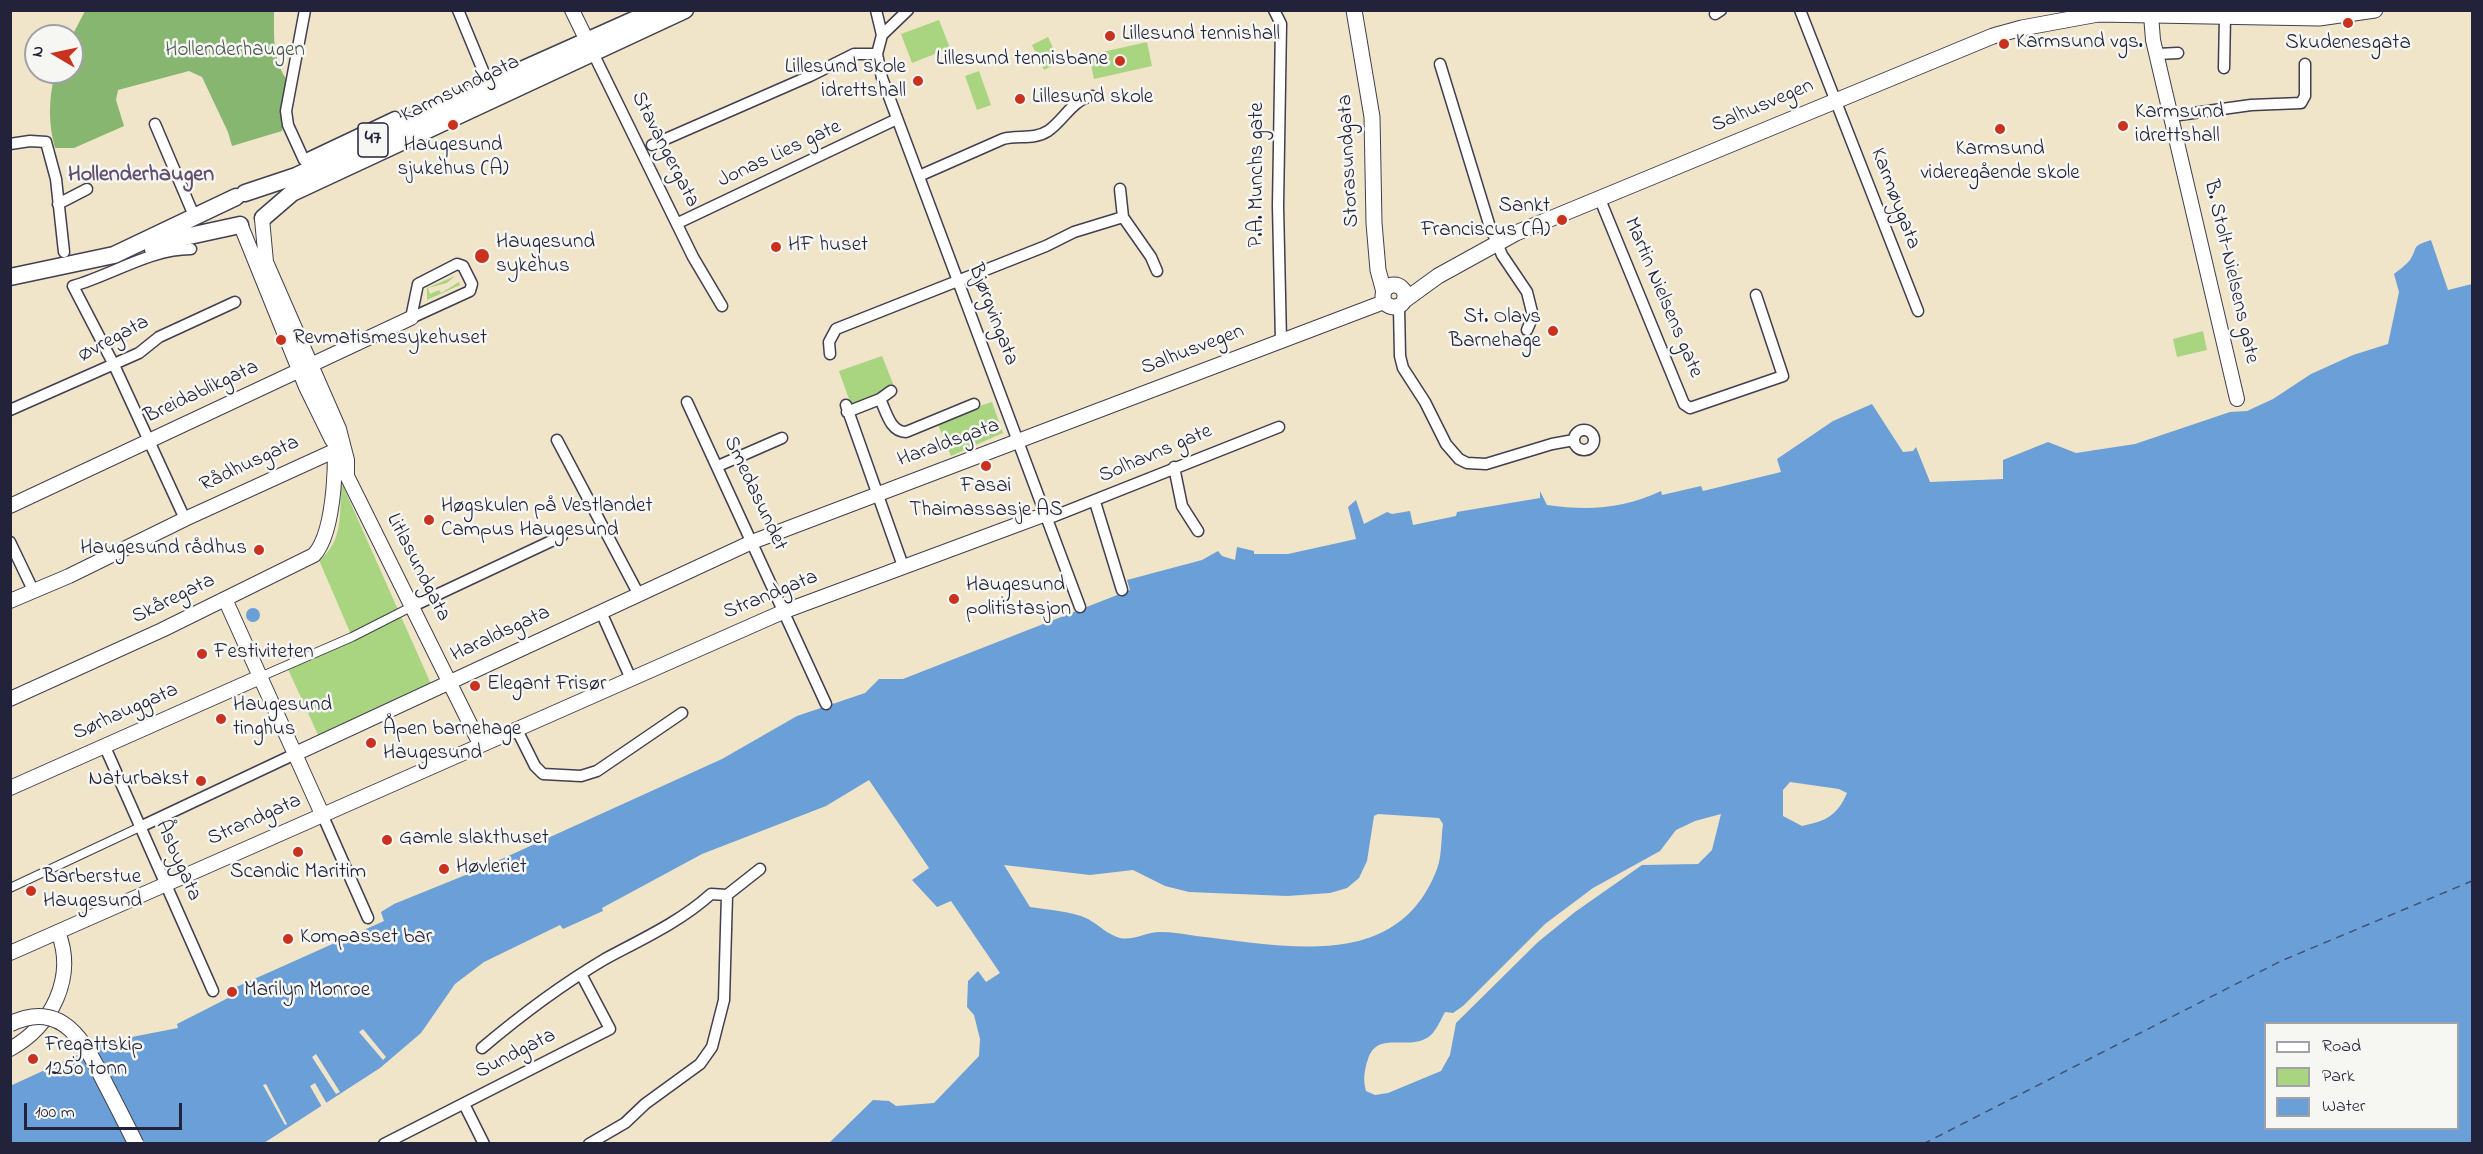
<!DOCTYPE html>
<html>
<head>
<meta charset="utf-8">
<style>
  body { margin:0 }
  #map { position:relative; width:2483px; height:1154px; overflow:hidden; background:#f0e4c9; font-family:"Indie Flower",sans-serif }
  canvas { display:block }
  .frame { position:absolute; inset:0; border:12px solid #22223b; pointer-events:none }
  .legend { position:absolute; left:2264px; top:1022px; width:195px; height:108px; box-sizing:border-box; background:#f6f6f2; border:2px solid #a1a1a9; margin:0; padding:8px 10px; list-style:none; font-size:18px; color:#22223b }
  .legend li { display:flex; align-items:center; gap:12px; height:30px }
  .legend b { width:30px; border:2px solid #a1a1a9 }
  .north { position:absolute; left:24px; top:24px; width:60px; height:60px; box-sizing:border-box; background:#f6f6f2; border:2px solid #a1a1a9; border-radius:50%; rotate:279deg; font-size:16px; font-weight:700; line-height:24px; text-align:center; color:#22223b }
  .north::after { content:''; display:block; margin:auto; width:21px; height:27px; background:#c8321e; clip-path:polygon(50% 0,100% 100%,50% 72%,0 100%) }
  .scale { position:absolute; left:24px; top:1103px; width:158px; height:27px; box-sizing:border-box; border:3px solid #22223b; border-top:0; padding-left:8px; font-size:18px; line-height:21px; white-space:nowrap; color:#22223b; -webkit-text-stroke:4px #f6f6f2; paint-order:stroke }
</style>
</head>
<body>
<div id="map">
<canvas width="2483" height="1154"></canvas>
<div class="frame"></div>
<ul class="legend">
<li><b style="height:8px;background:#fff"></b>Road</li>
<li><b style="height:16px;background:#a9d581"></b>Park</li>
<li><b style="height:16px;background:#6b9fd7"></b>Water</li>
</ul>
<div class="north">N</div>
<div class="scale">100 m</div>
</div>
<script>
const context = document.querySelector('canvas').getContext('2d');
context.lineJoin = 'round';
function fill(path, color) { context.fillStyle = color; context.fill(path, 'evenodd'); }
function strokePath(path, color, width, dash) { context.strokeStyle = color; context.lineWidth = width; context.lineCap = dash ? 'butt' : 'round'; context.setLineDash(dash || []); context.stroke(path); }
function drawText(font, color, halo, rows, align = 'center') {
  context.font = font + ' "Indie Flower",sans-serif'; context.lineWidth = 5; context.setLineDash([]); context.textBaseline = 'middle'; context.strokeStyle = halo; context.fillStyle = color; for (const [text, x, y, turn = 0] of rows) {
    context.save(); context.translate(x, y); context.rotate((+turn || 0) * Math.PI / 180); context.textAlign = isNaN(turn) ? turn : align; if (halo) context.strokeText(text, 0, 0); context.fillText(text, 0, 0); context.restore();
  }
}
fill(new Path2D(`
  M939 20 950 48 912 63 901 34Z
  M1048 37 1060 62 1044 70 1032 45Z
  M1147 42 1152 66 1094 79 1089 55Z
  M979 71 991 105 977 110 965 76Z
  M455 276 447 283 428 288 430 294 439 290 441 293 459 282 460 285 427 300V288Z
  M2203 331 2207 350 2177 357 2173 339Z
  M882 356 894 386 851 405 839 371Z
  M992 402 1003 433 951 456 936 420Z
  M341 486H343L431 684 319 737 287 667 352 637 319 560C343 543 340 513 341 486Z`), '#a9d581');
fill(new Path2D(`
  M274 10C274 38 272 62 290 84L282 131 232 146 228 132 202 77 189 71 118 90 116 100 124 126 74 148H55C48 122 49 102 54 76L56 72H72V36L85 11Z`), '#86b66f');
fill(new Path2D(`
  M2431 240 2448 290 2472 284V1143H829L873 1100 889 1101 896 1106 934 1103 979 1056 980 1039 974 1015 967 1007 968 981 978 971 986 982 1000 973 951 901 937 907 912 880 929 868 869 780 826 806 702 854 602 908 603 911 563 929 560 925 484 962 455 984 421 1033 380 1068 264 1143H11L10 1086 106 1042 178 1028 177 1024 236 994 234 988 384 921 381 912 394 904 473 872 722 759 797 716 865 693 879 679H903L1130 590 1127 580 1202 560 1218 551 1222 556 1235 560 1237 547 1254 551V554H1288L1356 539 1348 507 1356 500 1364 524 1387 512 1392 514 1410 511 1413 525 1456 516 1457 512 1540 498V491L1547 505C1588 511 1623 509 1661 491L1662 495 1701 486 1703 491 1781 472 1777 459 1833 421 1872 404 1903 452 1913 451 1916 447 1930 482 2003 479V460L2048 442 2076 453 2135 444 2230 412 2247 411 2273 399 2311 374 2353 355 2388 344 2399 292 2394 274C2399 270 2406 265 2410 260 2419 246 2410 247 2431 240ZM1790 782 1839 789 1847 793C1837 816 1826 821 1802 826L1783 816V790ZM1378 814 1439 818 1443 824C1441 838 1442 856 1437 869 1397 974 1283 945 1196 936 1184 934 1172 932 1160 932 1146 932 1134 941 1120 938 1108 935 1099 925 1088 919 1072 911 1048 910 1030 907L1004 865 1090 875 1133 870 1165 886 1189 892 1287 896 1330 893 1347 888 1359 878 1367 861 1374 816ZM1721 814 1712 850 1698 864 1642 865 1575 912 1538 942 1456 1023 1450 1055 1441 1071 1388 1093 1375 1095 1366 1091C1363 1080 1364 1071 1368 1059 1377 1031 1406 1050 1427 1038 1435 1034 1441 1019 1445 1012L1453 1013 1463 1006 1545 924 1593 888 1660 851 1676 830 1695 821ZM2266 1024H2458V1128H2266Z
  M246 615a7 7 0 1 1 14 0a7 7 0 1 1-14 0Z`), '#6b9fd7');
fill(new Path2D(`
  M363 1029 386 1057 383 1060 359 1032Z
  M316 1054 340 1092 336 1094 312 1057Z
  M315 1083 327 1104 322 1107 310 1086Z
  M266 1084 287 1124 285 1125 263 1085Z`), '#f0e4c9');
strokePath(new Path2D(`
  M1923 1144 2281 961 2472 881`), '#3f5479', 1.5, [8, 6]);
const pedestrian = new Path2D(`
  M260 677 352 637 413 606
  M10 888 140 827`);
const minor = new Path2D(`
  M305 10 286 111 288 125 304 160 395 117
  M458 10 484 73
  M876 10 882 35 877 54 882 78 1080 607
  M1274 10 1281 24 1278 206 1281 341
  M1800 10 1918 311
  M1715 14 1721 10
  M882 35 908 10
  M593 53 693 257 722 306
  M2157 54 2178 53
  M1440 64 1489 224 1502 255 1527 292 1533 316 1527 330
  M2224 68 2225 16
  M2172 116 2251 105 2301 103 2305 96V64
  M155 124 192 211
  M10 144 30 141 46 142 56 179 64 252
  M652 145 810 76 854 54H877
  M919 176 1003 139C1018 135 1034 140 1048 131 1064 120 1072 100 1092 96
  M1599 197 1684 404 1690 408 1783 376 1756 295
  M58 204 87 189
  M1123 217 1151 257 1157 271
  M678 223 897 119
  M457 264 463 266 472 284 470 291 411 318 418 284Z
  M1399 307 1400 356 1403 368 1425 402 1446 444 1459 459 1467 463 1486 464 1552 444 1574 440
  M830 354 829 342 836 329 1046 246 1074 232 1123 217 1120 189
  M880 399C886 411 890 432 906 432L974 404
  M687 402 826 704
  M846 405 903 566
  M10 410 139 353 159 337 235 302
  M847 412 880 399 891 391
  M1574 440a10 10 0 1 1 20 0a10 10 0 1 1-20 0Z
  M557 440 639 595
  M718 466 782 438
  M1174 467 1182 506 1198 531
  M1095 502 1122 590
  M185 519 114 365 73 286C112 275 150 249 191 249
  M1047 519 1279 427
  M10 542 33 590
  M413 606 562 536
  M601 612 631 679
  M516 728 535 766 543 774 581 776 597 771 682 713
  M105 747 213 991
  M322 814 368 918
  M140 827 295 754
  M482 1048C521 1015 561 985 605 959 642 939 680 922 711 894L727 895 760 869
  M464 1104 484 1144
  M384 1144 610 1029 581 974
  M589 1144 625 1123 645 1104 700 1064 712 1047 724 1000 727 895`);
const tertiary = new Path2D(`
  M572 10 591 49
  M2151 15 2153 40 2237 399
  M262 219 266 262 339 429 347 460V476
  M241 226 306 387 332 440
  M335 457 347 476 480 744
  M10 506 411 318
  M225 599 322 814
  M10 601 69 576 185 519 334 451
  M10 699 162 630 314 555C336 531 338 448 332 416
  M295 754 752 542 1384 302
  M10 788 260 677
  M10 953 785 611 1046 514
  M10 1049C52 1026 76 977 58 932`);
const secondary = new Path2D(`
  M1354 10 1372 117 1374 223 1378 270 1384 292
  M1383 296a11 11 0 1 1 22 0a11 11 0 1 1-22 0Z
  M1405 300 1438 276 1516 233 1993 36 2022 28 2098 14 2319 18 2375 10`);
const primary = new Path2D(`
  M245 193 296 176 499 80 656 10
  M263 218 292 193 685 10
  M153 249 180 238 240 225
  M10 277 114 255 236 197`);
strokePath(pedestrian, '#413f50', 10);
strokePath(minor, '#413f50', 13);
strokePath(tertiary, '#413f50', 16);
strokePath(secondary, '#413f50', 17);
strokePath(primary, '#413f50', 19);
strokePath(pedestrian, '#fff', 8);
strokePath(minor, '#fff', 10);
strokePath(tertiary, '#fff', 14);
strokePath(secondary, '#fff', 15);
strokePath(primary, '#fff', 16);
const secondaryBridge = new Path2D(`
  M10 1024C64 998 86 1045 106 1085 116 1104 126 1124 136 1144`);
strokePath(secondaryBridge, '#413f50', 17, []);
strokePath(secondaryBridge, '#fff', 15);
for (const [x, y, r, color] of [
  [2348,23,6,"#c8321e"],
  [1110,36,6,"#c8321e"],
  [2004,44,6,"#c8321e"],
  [1120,61,6,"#c8321e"],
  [918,81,6,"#c8321e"],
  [1020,99,6,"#c8321e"],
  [453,125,6,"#c8321e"],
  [2123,126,6,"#c8321e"],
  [2000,129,6,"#c8321e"],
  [1562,220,6,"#c8321e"],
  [776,247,6,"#c8321e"],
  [482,256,8,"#c8321e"],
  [1553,331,6,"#c8321e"],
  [281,340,6,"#c8321e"],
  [986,466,6,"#c8321e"],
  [429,520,6,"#c8321e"],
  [259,550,6,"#c8321e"],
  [954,599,6,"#c8321e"],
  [202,654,6,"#c8321e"],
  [475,686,6,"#c8321e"],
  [221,719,6,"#c8321e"],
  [371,743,6,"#c8321e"],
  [201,781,6,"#c8321e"],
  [387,840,6,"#c8321e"],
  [298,852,6,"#c8321e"],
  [444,869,6,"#c8321e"],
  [31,891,6,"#c8321e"],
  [288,939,6,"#c8321e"],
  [232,992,6,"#c8321e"],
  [33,1059,6,"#c8321e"]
]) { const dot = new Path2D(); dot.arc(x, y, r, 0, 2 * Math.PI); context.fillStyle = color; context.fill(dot); strokePath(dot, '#f6f6f2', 2); }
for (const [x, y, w] of [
  [373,140,30]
]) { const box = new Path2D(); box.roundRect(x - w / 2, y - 17, w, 34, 4.5); context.fillStyle = '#f6f6f2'; context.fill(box); strokePath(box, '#22223b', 1.5); }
drawText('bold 20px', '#22223b', null, [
  ["47",373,140]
]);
drawText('21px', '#22223b', '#f6f6f2', [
  ["Lillesund tennishall",1122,36],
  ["Karmsund vgs.",2016,44],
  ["Skudenesgata",2348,45,"center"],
  ["Lillesund tennisbane",1108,61,"right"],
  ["Lillesund skole",906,69,"right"],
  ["idrettshall",906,93,"right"],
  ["Lillesund skole",1032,99],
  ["Karmsund",2135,114],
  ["idrettshall",2135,138],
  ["Haugesund",453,147,"center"],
  ["sjukehus (A)",453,171,"center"],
  ["Karmsund",2000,151,"center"],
  ["videregående skole",2000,175,"center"],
  ["Sankt",1550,208,"right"],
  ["Franciscus (A)",1550,232,"right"],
  ["Haugesund",496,244],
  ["sykehus",496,268],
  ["HF huset",788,247],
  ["St. Olavs",1541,319,"right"],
  ["Barnehage",1541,343,"right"],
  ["Revmatismesykehuset",293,340],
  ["Fasai",986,488,"center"],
  ["Thaimassasje AS",986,512,"center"],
  ["Høgskulen på Vestlandet",441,508],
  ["Campus Haugesund",441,532],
  ["Haugesund rådhus",247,550,"right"],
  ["Haugesund",966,587],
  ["politistasjon",966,611],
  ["Festiviteten",214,654],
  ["Elegant Frisør",487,686],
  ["Haugesund",233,707],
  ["tinghus",233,731],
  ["Åpen barnehage",383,731],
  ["Haugesund",383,755],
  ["Naturbakst",189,781,"right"],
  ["Gamle slakthuset",399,840],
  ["Høvleriet",456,869],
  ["Scandic Maritim",298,874,"center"],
  ["Barberstue",43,879],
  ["Haugesund",43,903],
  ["Kompasset bar",300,939],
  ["Marilyn Monroe",244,992],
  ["Fregattskip",45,1047],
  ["1250 tonn",45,1071]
], 'left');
drawText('21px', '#4a5850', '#f6f6f2', [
  ["Hollenderhaugen",235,52]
]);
drawText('21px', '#22223b', '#f6f6f2', [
  ["Karmsundgata",461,90,-26],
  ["Salhusvegen",1763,107,-23],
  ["Stavangergata",664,150,63],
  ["Jonas Lies gate",780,155,-25],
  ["Storasundgata",1350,161,-93],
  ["P.A. Munchs gate",1259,175,-90],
  ["Karmøygata",1894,199,69],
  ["B. Stolt-Nielsens gate",2230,272,77],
  ["Martin Nielsens gate",1662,298,67],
  ["Bjørgvingata",992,315,69],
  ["Øvregata",114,340,-28],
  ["Salhusvegen",1193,351,-21],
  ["Breidablikgata",202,393,-25],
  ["Haraldsgata",949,444,-20],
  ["Solhavns gate",1156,455,-23],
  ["Rådhusgata",250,465,-25],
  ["Smedasundet",754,494,65],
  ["Litlasundgata",417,568,63],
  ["Strandgata",771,596,-22],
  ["Skåregata",174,600,-26],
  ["Haraldsgata",501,635,-25],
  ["Sørhauggata",126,713,-24],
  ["Strandgata",255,821,-24],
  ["Åsbygata",177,861,66],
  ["Sundgata",516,1055,-27]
]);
drawText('bold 22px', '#604f6e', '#f6f6f2', [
  ["Hollenderhaugen",141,176]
]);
</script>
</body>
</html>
